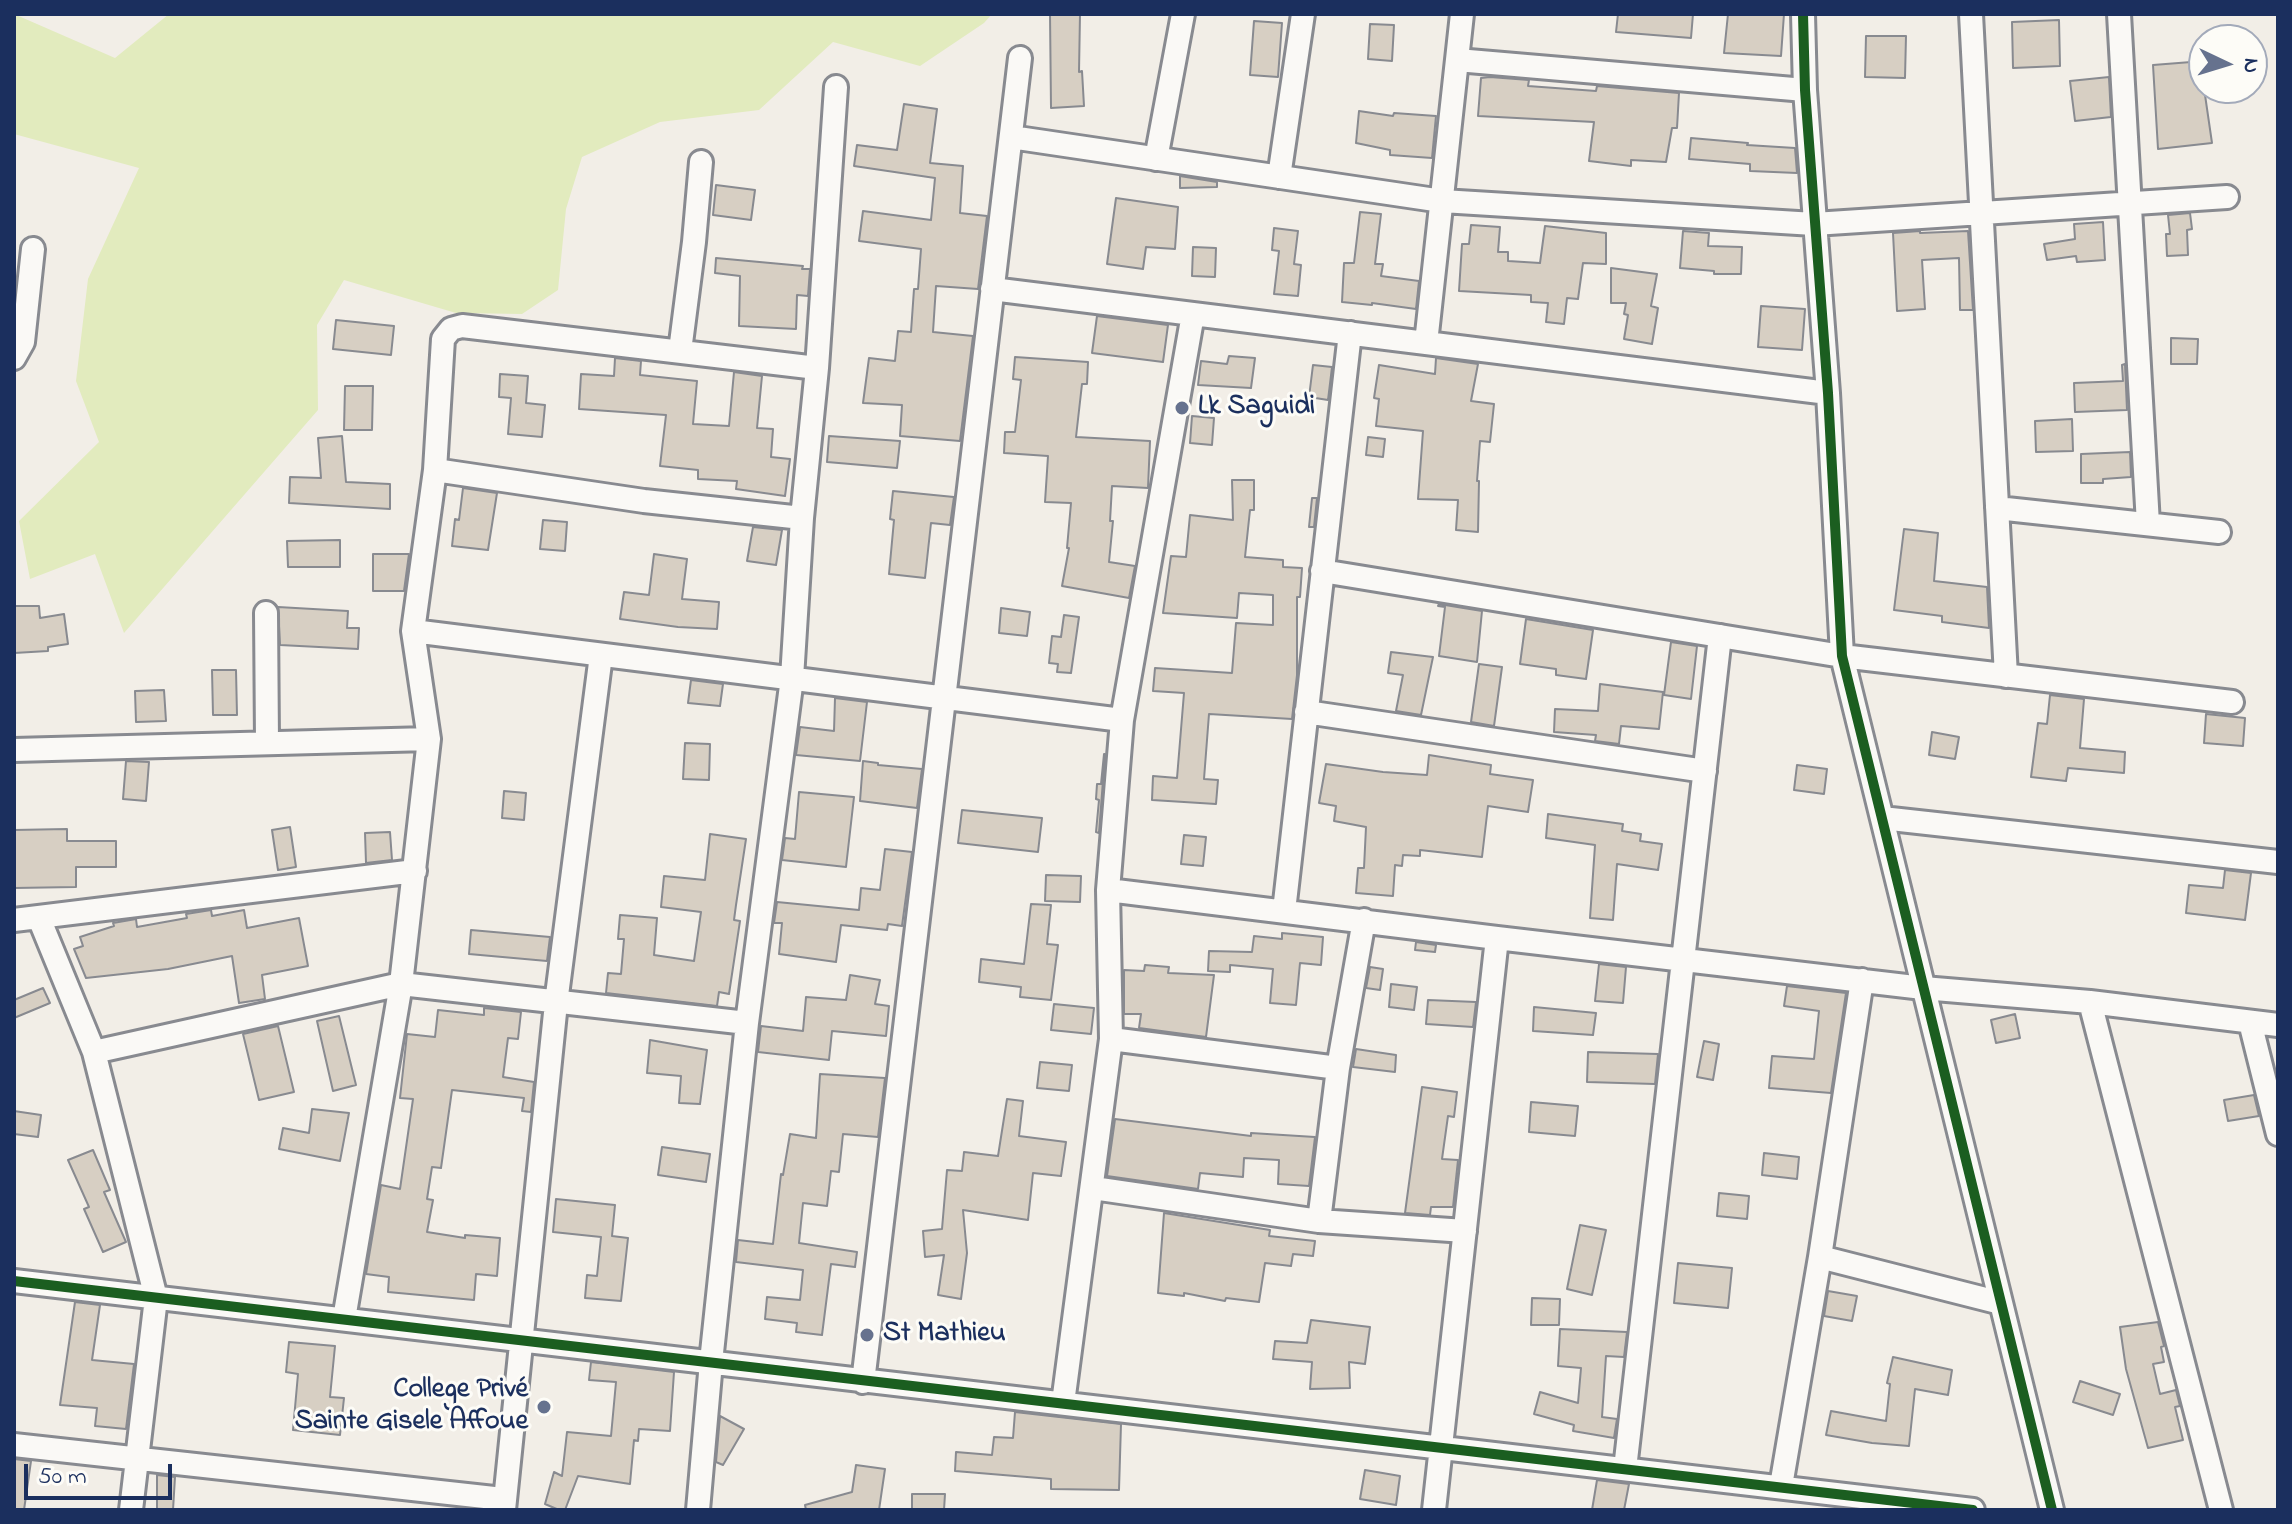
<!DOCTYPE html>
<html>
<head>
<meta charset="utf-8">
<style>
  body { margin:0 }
  #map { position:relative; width:2292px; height:1524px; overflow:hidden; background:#f2eee7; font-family:"Indie Flower",sans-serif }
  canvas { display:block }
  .frame { position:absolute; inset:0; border:16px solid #1b2f5e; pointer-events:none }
  .north { position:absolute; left:2188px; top:24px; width:80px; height:80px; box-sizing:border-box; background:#fdfcf7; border:2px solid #a3aaba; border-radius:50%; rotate:94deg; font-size:22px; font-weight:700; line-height:32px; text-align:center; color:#1b2f5e }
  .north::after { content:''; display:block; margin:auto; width:28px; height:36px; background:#66728e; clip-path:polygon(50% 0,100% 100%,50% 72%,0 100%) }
  .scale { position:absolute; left:24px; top:1464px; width:148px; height:36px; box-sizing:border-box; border:4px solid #1b2f5e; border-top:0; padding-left:10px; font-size:24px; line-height:28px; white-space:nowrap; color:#1b2f5e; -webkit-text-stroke:6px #fdfcf7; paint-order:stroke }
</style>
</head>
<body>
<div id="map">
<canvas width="2292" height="1524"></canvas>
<div class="frame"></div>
<div class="north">N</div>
<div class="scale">50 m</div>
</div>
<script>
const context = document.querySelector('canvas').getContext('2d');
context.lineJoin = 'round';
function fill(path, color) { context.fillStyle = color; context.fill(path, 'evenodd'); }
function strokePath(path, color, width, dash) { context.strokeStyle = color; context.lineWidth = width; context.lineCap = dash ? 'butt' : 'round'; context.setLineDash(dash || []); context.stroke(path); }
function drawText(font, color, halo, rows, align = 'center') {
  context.font = font + ' "Indie Flower",sans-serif'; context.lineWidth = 6; context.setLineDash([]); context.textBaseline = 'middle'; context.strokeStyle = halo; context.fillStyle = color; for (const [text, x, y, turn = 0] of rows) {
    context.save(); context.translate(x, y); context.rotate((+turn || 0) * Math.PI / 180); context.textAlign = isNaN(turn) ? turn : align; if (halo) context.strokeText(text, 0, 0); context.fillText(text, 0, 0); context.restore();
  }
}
fill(new Path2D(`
  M14 14 115 58 169 14H992L984 23 920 66 833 42 759 110 660 122 582 157 566 209 558 290 522 314 456 313 344 280 317 325 318 410 124 633 95 554 30 579 19 521 99 442 76 381 88 279 139 168 14 134Z`), '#e2ebbe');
const building = new Path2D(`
  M1050 14H1080L1079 72 1082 71 1084 106 1051 108Z
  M1618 14H1693L1691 38 1616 32Z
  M1728 14H1784L1781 56 1724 53Z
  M2059 20 2060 66 2013 68 2012 22Z
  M1254 21 1282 23 1278 77 1250 75Z
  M1370 24 1394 25 1392 61 1368 59Z
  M1866 36H1906L1905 78 1865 77Z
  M2204 61V88L2212 143 2158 149 2153 65Z
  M1490 77 1529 80 1528 86 1596 91 1597 86 1679 93 1677 128H1672L1666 162 1631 160V166L1589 161 1594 122 1478 116 1481 78Z
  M2109 77 2111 117 2075 121 2070 81Z
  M904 104 937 109 930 163 963 166 960 213 987 216 978 289 936 286 933 332 973 336 960 441 900 436 902 405 863 403 869 358 895 361 898 331 911 332 914 289H918L921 249 859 241 863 211 931 220 935 178 854 166 857 145 897 150Z
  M1359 111 1393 116 1394 113 1436 116 1432 158 1390 155V150L1356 143Z
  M1691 138 1748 143 1747 145 1795 148 1797 173 1750 171V164L1689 159Z
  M1180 176 1217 182V187L1180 188Z
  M716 185 755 190 751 220 713 215Z
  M1116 198 1178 207 1175 249 1146 247 1143 269 1107 264Z
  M1360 212 1381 214 1375 264H1383L1381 276 1419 281 1416 309 1372 303V305L1342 302 1344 263H1354Z
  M2190 213 2192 229 2187 230 2188 255 2167 256 2166 234H2170L2168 215Z
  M2103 222 2105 260 2077 262 2076 256 2047 260 2044 244 2075 239 2074 224Z
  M1471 225 1500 227 1498 252H1508V261L1540 263 1545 226 1606 233V264L1583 263 1578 299 1567 298 1564 324 1546 322 1548 303 1531 302V295L1459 291 1462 244H1469Z
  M1274 228 1298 231 1294 264 1301 265 1298 296 1274 294 1279 251 1272 250Z
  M1683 231 1709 233 1708 246 1742 247 1741 274H1714V271L1680 268Z
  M1920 231V233L1968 231 1973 310H1960L1959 258 1922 260 1925 309 1897 311 1893 233Z
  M1193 247 1216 248 1215 277 1192 276Z
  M716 258 803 266 802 269H810L808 296 797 295 796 329 739 326 740 276 715 273Z
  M1611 268 1657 274 1651 306 1658 308 1652 344 1624 339 1628 315 1624 314 1626 303H1611Z
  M1761 306 1805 309 1802 350 1758 347Z
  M1097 316 1168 325 1163 362 1092 353Z
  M336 320 394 326 391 355 333 349Z
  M2171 338 2198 339 2197 364H2171Z
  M1229 356 1255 358 1251 388 1198 385 1201 361 1227 364Z
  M1015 357 1088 362 1087 384H1082L1076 437 1150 441 1148 488 1112 486 1110 521H1113L1109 562 1135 566 1129 598 1062 586 1069 548H1067L1071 503 1045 502 1048 456 1004 453 1005 432H1015L1021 380 1013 379Z
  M615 358 641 361 640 375 697 381 693 424 729 426 734 372 762 376 757 428 773 429 771 457 790 459 785 496 736 489 737 481 698 479V470L660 466 666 415 579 409 581 374 614 376Z
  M1436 358 1478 364 1471 401 1494 404 1490 442 1480 441 1477 481H1479L1478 532 1456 530 1458 500 1418 499 1423 431 1376 426 1379 399 1374 398 1379 365 1435 374Z
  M2125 364 2127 410 2075 412 2074 383 2123 381 2122 365Z
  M1313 365 1332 367 1328 400 1309 397Z
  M500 374 528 376 526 403 545 405 542 437 508 434 511 398 499 397Z
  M345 386H373L372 430H344Z
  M1192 416 1214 418 1212 445 1190 443Z
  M2072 419 2073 451 2036 452 2035 421Z
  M342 436 346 482 390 484V509L289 503 290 477 321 478 318 438Z
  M829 436 900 441 897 468 827 462Z
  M1368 437 1385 439 1383 457 1366 455Z
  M2130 452 2131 477 2103 479V483H2081V454Z
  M1232 480H1254V510H1250L1245 557 1283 560V567L1302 568 1300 597H1297V675L1292 719 1209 714 1204 779 1218 780 1216 804 1152 800 1153 776 1177 778 1184 693 1153 691 1155 668 1232 673 1236 623 1273 625V595L1239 593 1237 618 1163 613 1171 556 1186 557 1190 515 1233 520Z
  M463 488 497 493 488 550 452 546 455 519 459 520Z
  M893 491 954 497 950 525 931 523 925 578 889 574 894 520 890 519Z
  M1312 498H1317L1314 527H1309Z
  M543 520 567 522 565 551 540 549Z
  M753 527 782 530 776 565 747 561Z
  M1904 529 1938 533 1934 581 1987 587 1989 628 1942 622V616L1894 610Z
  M340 540V567H288L287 541Z
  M373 554H409L404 591H373Z
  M654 554 687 559 682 599 719 602 717 629 678 627 620 619 624 592 649 595Z
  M1439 604 1482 611 1477 662 1439 656 1445 607 1438 606Z
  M14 606H39L40 618 64 614 68 644 48 647V651L14 653Z
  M278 607 348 611 347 628H359L358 649 280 645Z
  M1001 608 1030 612 1027 636 999 633Z
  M1064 615 1079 617 1071 673 1057 672 1058 664 1049 663 1052 636 1061 637Z
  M1526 619 1593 630 1586 679 1556 675V669L1520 664Z
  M1671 642 1697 646 1691 699 1664 695Z
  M1391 652 1433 657 1421 715 1396 711 1403 675 1388 673Z
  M1479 664 1502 667 1494 726 1471 722Z
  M212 670H236L237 715H213Z
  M691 680 723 684 720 706 688 703Z
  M1600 684 1663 692 1659 729 1621 726 1619 744 1595 741 1596 735 1554 732 1555 709 1598 711Z
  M164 690 166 721 136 722 135 691Z
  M2050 695 2084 699 2080 748 2125 752 2124 773 2068 768 2066 781 2031 777 2038 723 2047 724Z
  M835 698 867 702 860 761 796 755 800 727 834 731Z
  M2206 714 2245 718 2243 746 2204 743Z
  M1932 732 1959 737 1955 759 1929 755Z
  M685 743 710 744 709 780 683 779Z
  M1104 754H1105L1099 833 1096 832 1099 800 1096 799 1097 784H1101Z
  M1429 755 1491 765 1490 774 1533 780 1528 812 1488 806 1482 857 1420 850V856L1403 855 1402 866 1395 865 1393 896 1356 893 1358 868H1364L1366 827 1334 821 1336 806 1319 803 1326 764 1383 772 1427 775Z
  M126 761 149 762 146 801 123 799Z
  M863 761 878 763V765L922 769 917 808 860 801Z
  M1797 765 1827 769 1824 794 1794 790Z
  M504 791 526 793 524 820 502 818Z
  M799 792 854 797 846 867 782 860 785 838 795 839Z
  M962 810 1042 818 1038 852 958 843Z
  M1548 814 1623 824 1622 831 1641 834 1640 841 1662 844 1658 870 1617 864 1613 920 1590 918 1595 845 1546 838Z
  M290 827 296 867 278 870 272 830Z
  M67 829V841H116V867H76V887L14 888V830Z
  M390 832 392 860 366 863 365 833Z
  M710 834 746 839 736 905 734 920 740 921 729 994 719 992 717 1006 606 993 608 973 621 974 624 939H618L620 915 657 918 654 955 694 961 701 912 661 907 664 876 705 880Z
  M1184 835 1206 837 1203 866 1181 864Z
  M885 849 912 852 902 926 888 924 887 930 841 925 836 962 779 954 782 923H774L777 902 859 910 861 888 880 890Z
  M2225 870 2251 873 2245 920 2186 913 2189 885 2223 888Z
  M1046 875 1081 876 1080 902 1045 901Z
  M1031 904 1051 905 1047 944 1058 945 1051 1000 1020 997 1021 987 979 982 981 959 1024 964Z
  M211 910 212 916 244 910 247 928 299 918 308 966 262 975 265 999 239 1003 232 956 168 969 86 978 74 949 83 946 80 937 114 926 113 923 136 919 137 927 187 918 186 914Z
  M471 930 550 937 547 961 469 954Z
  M1282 933 1323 937 1321 965 1300 963 1296 1005 1270 1003 1273 969 1230 965V972L1208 971 1209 951 1252 952 1254 936 1282 939Z
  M1416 942 1436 945 1435 952 1415 950Z
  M1599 964 1626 967 1623 1003 1595 1001Z
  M1145 965 1169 967 1168 973 1214 975 1206 1037 1139 1028 1141 1014H1124V970L1144 971Z
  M1370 967 1383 969 1380 990 1366 988Z
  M850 975 880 980 875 1004 889 1006 886 1036 832 1031 829 1060 758 1052 761 1026 803 1031 806 997 846 1000Z
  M1391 984 1417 987 1414 1010 1389 1007Z
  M1787 986 1846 993 1831 1093 1769 1088 1772 1056 1814 1059 1819 1011 1784 1006Z
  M43 988 50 1003 14 1018V1000Z
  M1428 1000 1476 1002 1473 1027 1426 1024Z
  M1054 1004 1094 1008 1091 1034 1051 1030Z
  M1534 1007 1596 1013 1593 1035 1533 1031Z
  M484 1008 521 1012 518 1039 508 1038 503 1077 534 1082 531 1112 522 1111 524 1098 452 1090 441 1168 432 1167 427 1199 433 1200 427 1232 465 1238V1235L500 1238 497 1276 476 1274 474 1300 388 1292 389 1277 366 1274 381 1185 400 1189 413 1099 400 1098 407 1034 435 1037 438 1010 484 1015Z
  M2015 1014 2020 1038 1996 1043 1991 1020Z
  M339 1016 356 1085 333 1091 317 1021Z
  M278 1026 294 1092 259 1100 243 1034Z
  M650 1040 707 1050 700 1104 679 1103 681 1076 647 1073Z
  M1704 1041 1719 1044 1713 1080 1697 1077Z
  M1356 1049 1396 1055 1395 1072 1353 1067Z
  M1588 1052 1658 1054 1655 1084 1587 1082Z
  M1040 1062 1072 1065 1069 1091 1037 1088Z
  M820 1074 885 1078 878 1137 843 1134 839 1172 831 1171 827 1206 803 1203 799 1243 857 1252 855 1267 831 1264 822 1335 796 1332 797 1323 765 1319 767 1297 800 1300 803 1270 736 1262 738 1240 773 1244 781 1174 783 1175 790 1134 816 1138Z
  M1422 1087 1457 1092 1454 1117 1448 1116 1442 1159 1458 1160 1453 1207H1431L1430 1215 1405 1213Z
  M2254 1095 2259 1116 2228 1121 2224 1100Z
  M1007 1099 1023 1101 1019 1136 1066 1142 1061 1176 1033 1173 1028 1220 963 1210 967 1253 961 1299 938 1295 944 1255 925 1257 923 1231 942 1229 947 1170 962 1171 964 1152 998 1156Z
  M1531 1102 1578 1106 1575 1136 1529 1132Z
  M312 1109 349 1113 340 1161 279 1149 283 1128 309 1133Z
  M14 1111 41 1115 38 1137 14 1134Z
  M1115 1119 1251 1136V1133L1315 1137 1309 1186 1278 1184 1279 1160 1244 1158 1243 1177 1200 1173 1198 1189 1107 1176Z
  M662 1147 710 1154 706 1182 658 1175Z
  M93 1150 110 1190 104 1192 126 1242 103 1252 84 1209 89 1207 68 1160Z
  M1764 1153 1799 1157 1797 1179 1762 1175Z
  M1719 1193 1749 1196 1747 1219 1717 1216Z
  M556 1199 615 1205 612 1236 628 1238 621 1301 585 1298 587 1275 597 1276 601 1237 553 1232Z
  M1164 1213 1270 1230 1269 1236 1315 1241 1313 1256 1293 1254 1291 1266 1265 1263 1259 1302 1226 1298 1225 1301 1184 1293V1296L1158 1293Z
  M1580 1225 1606 1230 1592 1295 1567 1289Z
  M1678 1263 1732 1268 1728 1308 1674 1303Z
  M1828 1291 1857 1296 1852 1321 1824 1316Z
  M1532 1298 1560 1299 1559 1325H1531Z
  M75 1302 100 1305 92 1360 134 1364 126 1429 95 1426 97 1408 60 1405Z
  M1311 1320 1370 1327 1365 1364 1349 1362 1350 1388 1310 1389 1312 1362 1273 1359 1275 1341 1307 1343Z
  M2158 1322 2164 1346 2161 1347 2164 1362 2153 1364 2160 1394 2176 1390 2180 1406 2175 1407 2183 1440 2148 1448 2126 1369 2120 1327Z
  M1560 1329 1627 1332 1624 1357 1606 1356 1602 1417 1617 1419 1614 1438 1573 1431 1574 1425 1534 1414 1540 1392 1578 1403 1581 1368 1558 1366Z
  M289 1342 335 1346 330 1397 344 1398 340 1435 293 1430 298 1374 286 1372Z
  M1893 1357 1952 1370 1948 1395 1915 1389 1909 1446 1872 1443 1826 1435 1831 1411 1886 1421 1890 1384 1887 1383Z
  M591 1362 674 1372 670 1431 639 1429 638 1441 634 1440 630 1484 578 1476 565 1510H559L545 1504 554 1472 562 1476 567 1432 611 1436 616 1382 589 1380Z
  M2080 1381 2120 1394 2113 1415 2073 1402Z
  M1015 1412 1121 1424 1119 1490 1051 1489V1479L955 1471 956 1452 992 1455 994 1437 1013 1438Z
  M720 1416 744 1429 723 1465 716 1462Z
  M14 1459 31 1461 24 1510H14Z
  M856 1465 885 1469 879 1510H806L805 1505 852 1492Z
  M1365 1470 1400 1476 1396 1505 1360 1499Z
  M157 1475 175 1477 173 1510H157Z
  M1597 1480 1629 1484 1624 1510H1592Z
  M912 1494H945L944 1510H912Z`);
fill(building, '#d7cfc3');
strokePath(building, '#888a90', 2);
const minor = new Path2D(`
  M1803 14 1805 90 1828 393 1842 656 2052 1510
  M1971 14 2006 676
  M2119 14 2148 524
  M1457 60 1805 90
  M1011 137 1442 201 1814 224 2227 197
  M1156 159 1183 14
  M1279 177 1303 14
  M992 289 1828 393
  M1426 343 1462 14
  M680 351 694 242 701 162
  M14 358 23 342 33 249
  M435 470 644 501 802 518
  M1997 508 2219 532
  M1322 571 1842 656 2232 702
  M266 613 267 742
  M413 631 1122 720
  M1306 712 1705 771
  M14 750 429 739
  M1882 818 2278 862
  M1108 890 1497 938 1923 988 2090 1002 2278 1025
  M1284 911 1350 333
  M39 918 94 1052 156 1298 131 1510
  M14 920 415 871
  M2090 1002 2221 1510
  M2250 1022 2278 1134
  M1111 1039 1338 1068
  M94 1052 401 984 747 1023
  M1093 1188 1319 1221 1465 1231
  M1319 1221 1338 1068 1364 920
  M1820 1257 2001 1303
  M14 1281 1973 1510
  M344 1319 401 984 429 739 413 631 435 470 443 339 451 329 462 326 817 368
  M863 1382 1020 58
  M1063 1403 1111 1039 1108 890 1122 720 1193 314
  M14 1445 503 1499
  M1625 1469 1720 636
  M1781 1486 1820 1257 1862 980
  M504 1510 556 1003 601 655
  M698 1510 711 1362 747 1023 792 678 802 518 817 368 836 87
  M1434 1510 1497 938`);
strokePath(minor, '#888a90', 28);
strokePath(minor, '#faf9f6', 22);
strokePath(new Path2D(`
  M1803 14 1805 90 1828 393 1842 656 2052 1510
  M14 1281 1973 1510`), '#1b5e20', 10);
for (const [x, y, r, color] of [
  [1182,408,8,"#66728e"],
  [867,1335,8,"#66728e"],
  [544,1407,8,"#66728e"]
]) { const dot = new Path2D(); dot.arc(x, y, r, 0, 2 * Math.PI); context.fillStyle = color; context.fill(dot); strokePath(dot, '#fdfcf7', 3); }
drawText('bold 28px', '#1b2f5e', '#fdfcf7', [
  ["Lk Saguidi",1198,408],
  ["St Mathieu",883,1335],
  ["College Privé",528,1391,"right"],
  ["Sainte Gisele Affoue",528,1423,"right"]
], 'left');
</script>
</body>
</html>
